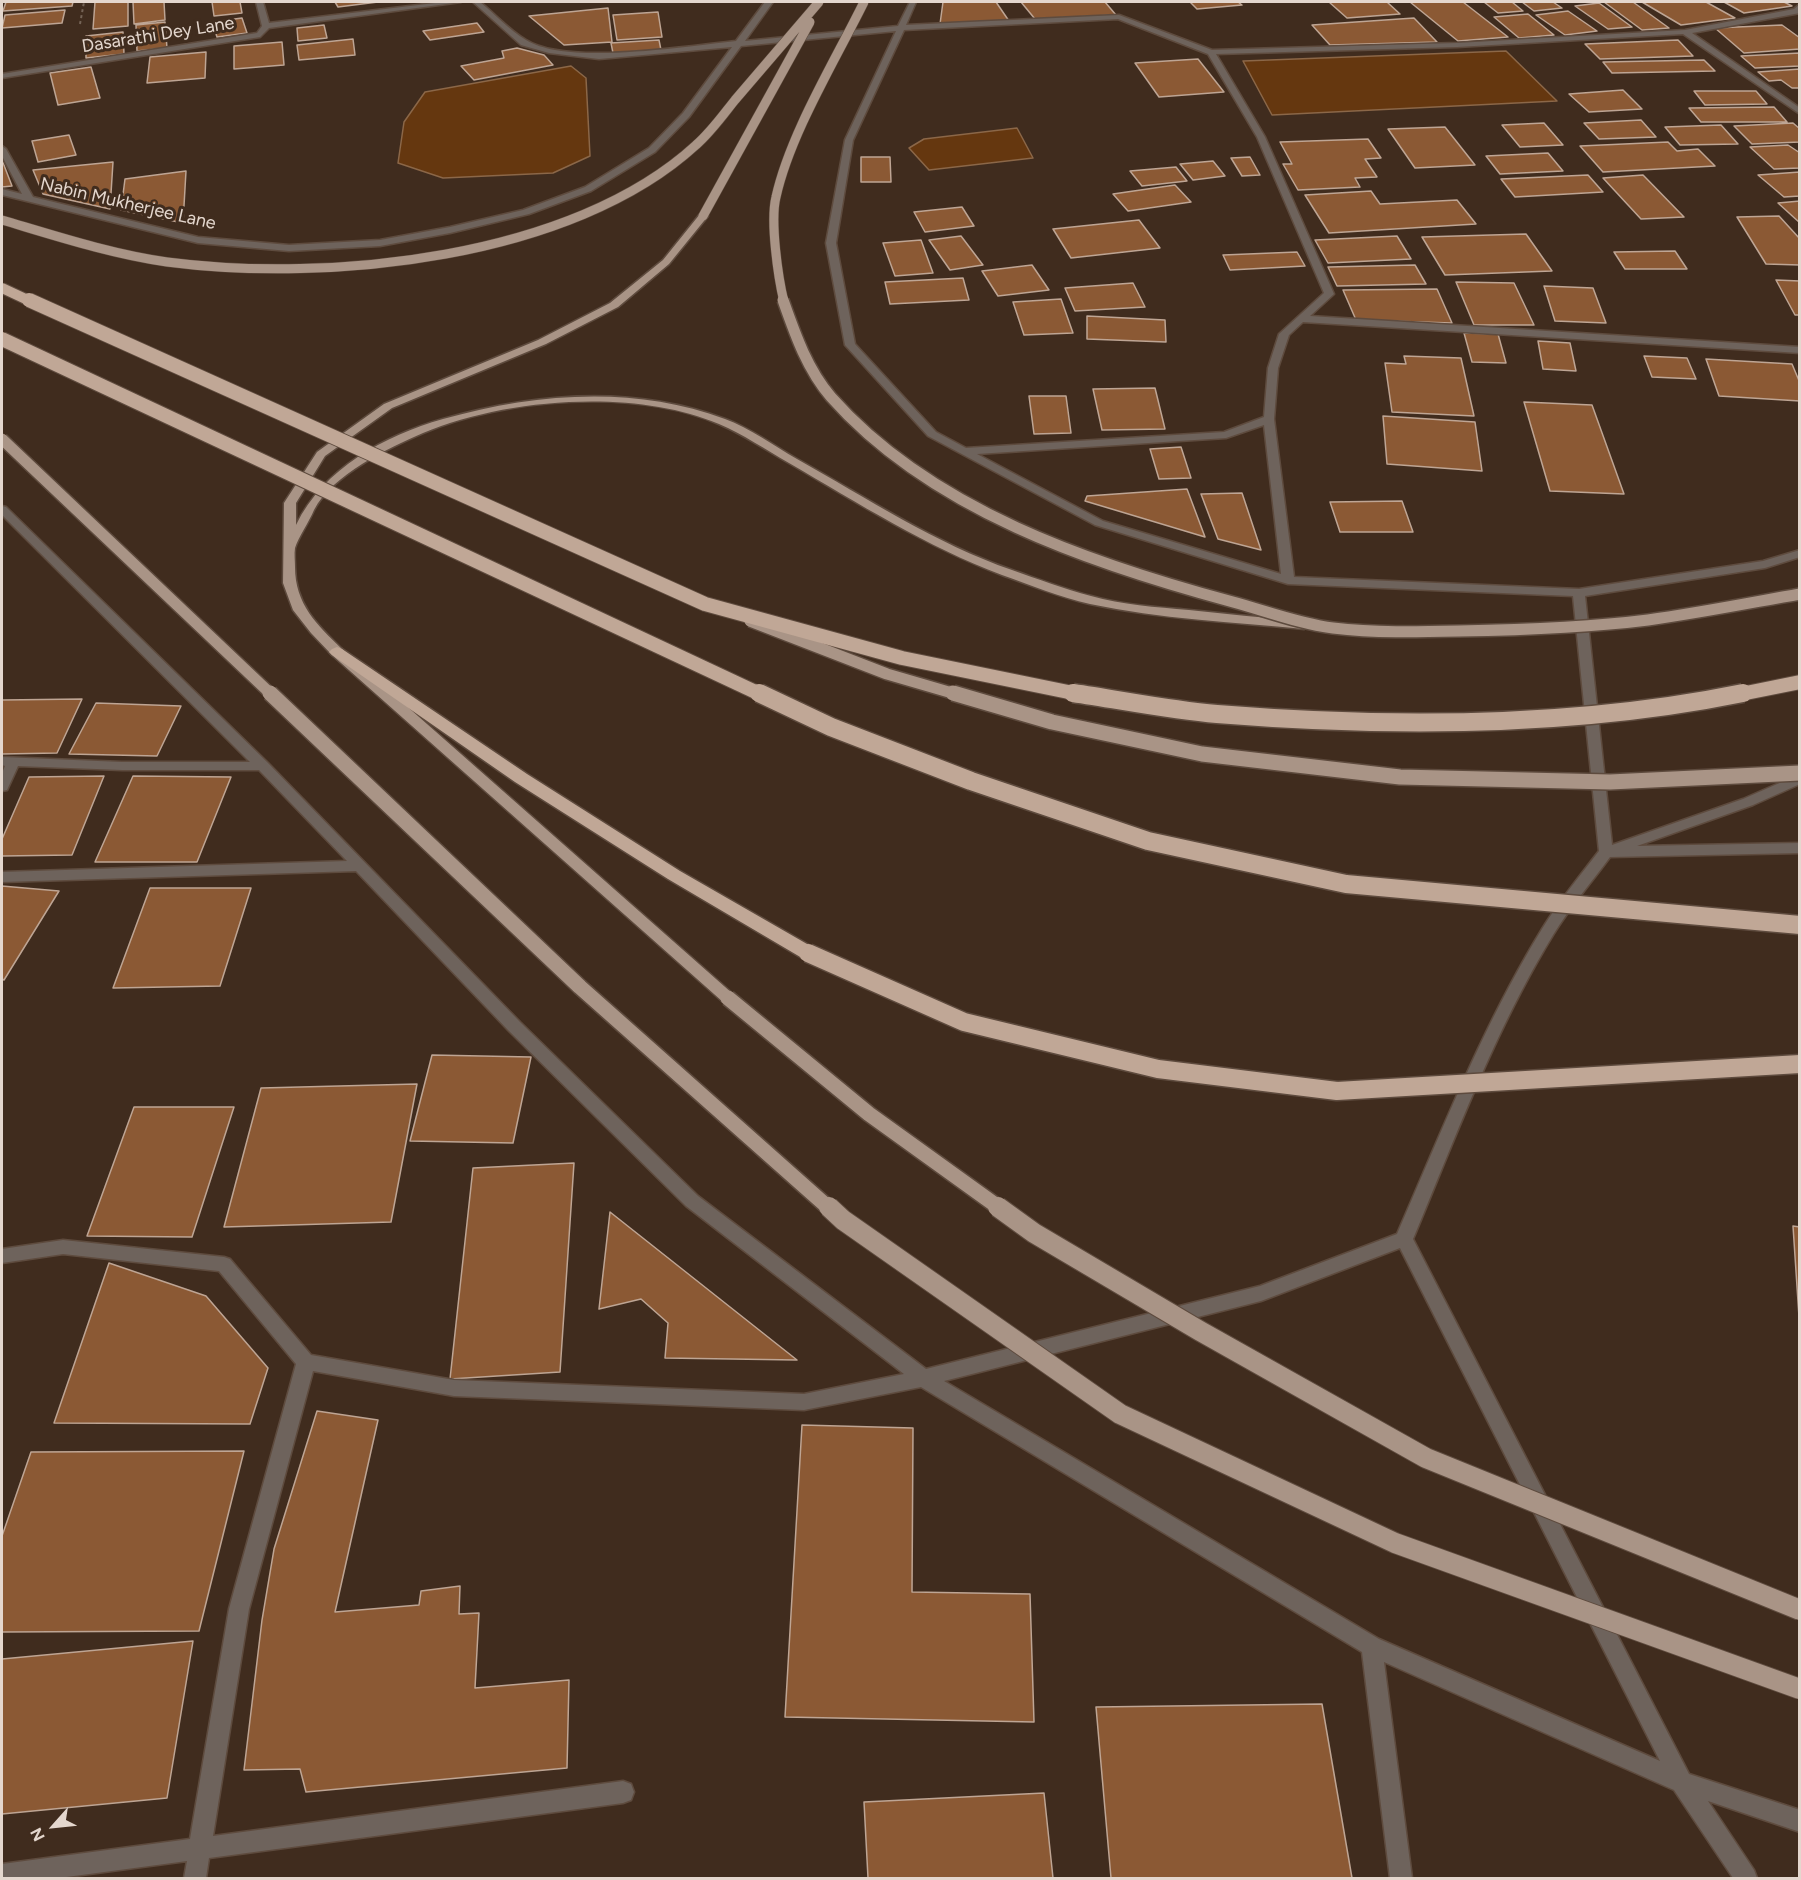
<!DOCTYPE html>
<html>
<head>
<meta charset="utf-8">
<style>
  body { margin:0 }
  #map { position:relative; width:1801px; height:1880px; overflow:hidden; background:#402c1e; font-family:Figtree,sans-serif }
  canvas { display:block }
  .frame { position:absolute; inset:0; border:3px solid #e4d7ce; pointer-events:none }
  .north { position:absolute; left:24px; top:1796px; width:60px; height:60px; -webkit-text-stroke:4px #402c1e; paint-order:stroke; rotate:243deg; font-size:16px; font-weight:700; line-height:24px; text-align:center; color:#e4d7ce }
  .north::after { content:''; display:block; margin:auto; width:21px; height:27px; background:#e4d7ce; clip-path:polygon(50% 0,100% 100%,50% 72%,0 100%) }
</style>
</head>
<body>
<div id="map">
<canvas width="1801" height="1880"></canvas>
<div class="frame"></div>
<div class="north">N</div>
</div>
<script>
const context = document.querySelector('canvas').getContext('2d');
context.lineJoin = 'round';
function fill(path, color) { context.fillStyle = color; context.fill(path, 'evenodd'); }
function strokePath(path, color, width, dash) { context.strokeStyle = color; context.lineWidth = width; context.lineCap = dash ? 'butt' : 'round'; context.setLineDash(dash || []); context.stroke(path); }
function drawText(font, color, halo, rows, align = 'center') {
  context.font = font + ' Figtree,sans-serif'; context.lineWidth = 6; context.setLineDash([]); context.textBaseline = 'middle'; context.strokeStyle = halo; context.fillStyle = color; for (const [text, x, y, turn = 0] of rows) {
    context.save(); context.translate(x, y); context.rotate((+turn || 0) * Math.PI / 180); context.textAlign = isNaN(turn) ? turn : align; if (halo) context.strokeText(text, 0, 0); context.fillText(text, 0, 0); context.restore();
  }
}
const water = new Path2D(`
  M1506 51 1557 101 1272 115 1243 61Z
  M571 66 586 78 590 156 553 173 443 178 398 163 404 122 425 92Z
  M1017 128 1033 158 929 170 909 148 924 139Z`);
fill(water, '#65370f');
strokePath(water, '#8b6748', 1.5);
const building = new Path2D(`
  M6 2H73L72 6 3 11Z
  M95 2H128V26L93 29Z
  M133 2H164L165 20 134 24Z
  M212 2H240L242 13 214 16Z
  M335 2H378L338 7Z
  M943 2H996L1009 21 940 24Z
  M1021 2H1105L1116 15 1035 19Z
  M1190 2H1238L1242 5 1197 9Z
  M1329 2H1387L1400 14 1347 18Z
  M1410 2H1463L1508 37 1458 41Z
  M1484 2H1512L1523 11 1498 13Z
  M1522 2H1553L1562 8 1534 11Z
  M1604 2H1633L1669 28 1642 30Z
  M1642 2H1706L1735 18 1681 25Z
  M1724 2H1784L1792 6 1744 13Z
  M1599 3 1632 27 1608 29 1575 6Z
  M608 8 612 42 564 45 529 16Z
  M65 10 62 23 2 28 5 15Z
  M1568 11 1597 31 1565 35 1536 15Z
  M658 12 662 37 617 40 613 15Z
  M1528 14 1554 35 1519 38 1494 17Z
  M242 18 247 33 217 37 212 22Z
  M1414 18 1437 42 1330 45 1312 25Z
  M165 22 167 48 137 51 136 25Z
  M477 23 484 32 430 40 423 31Z
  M324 25 327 38 298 41 297 28Z
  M1782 25 1800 38V49L1744 53 1715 28Z
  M123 32 124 54 86 58V36Z
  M353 39 355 55 299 60 297 45Z
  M659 40 661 50 613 53 611 43Z
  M1678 40 1693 56 1600 59 1585 44Z
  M282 42 284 65 234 69V46Z
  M517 48 544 55 553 65 474 80 461 66 504 58 502 51Z
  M206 52 205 78 147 83 150 57Z
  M1800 53V66L1755 68 1741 56Z
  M1198 59 1224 92 1159 97 1135 63Z
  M1704 60 1715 71 1612 73 1603 62Z
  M91 67 100 98 58 105 50 73Z
  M1800 69V88H1792L1781 80 1769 81 1758 72Z
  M1623 90 1642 109 1589 112 1569 94Z
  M1694 91H1756L1767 104 1705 105Z
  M1774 107 1787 122H1701L1689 108Z
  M1641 120 1656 137 1599 139 1584 123Z
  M1544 123 1563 145 1520 147 1502 125Z
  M1793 123 1800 129V142L1752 144 1734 126Z
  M1721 125 1738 144 1680 145 1665 127Z
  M1445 127 1475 165 1415 168 1388 129Z
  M69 135 76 155 38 162 32 141Z
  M1368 139 1381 158 1365 159 1377 177 1355 178 1360 187 1298 190 1283 164H1292L1280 142Z
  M1668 142 1677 151 1698 149 1715 166 1603 172 1580 146Z
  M1788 145 1800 153V168L1774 169 1750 147Z
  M1548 153 1563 171 1500 174 1486 156Z
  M861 157H890L891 182H861Z
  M1250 157 1260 175 1242 176 1231 158Z
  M2 160 12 186 2 187Z
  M1213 161 1225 176 1193 180 1180 164Z
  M113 162 110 209 43 194 33 170Z
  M1176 167 1187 181 1142 186 1130 171Z
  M186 171 183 223 121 210 125 179Z
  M1800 172V196L1784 197 1758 175Z
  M1588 175 1603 192 1515 197 1501 179Z
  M1643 175 1684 217 1641 219 1603 178Z
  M1175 185 1191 202 1128 211 1113 194Z
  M1371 191 1380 204 1457 200 1476 224 1329 233 1305 195Z
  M1800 201V223L1778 203Z
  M962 207 974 226 925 232 914 212Z
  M1779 216 1800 239V265L1766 264 1737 217Z
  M1139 220 1160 248 1071 258 1053 229Z
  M1526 234 1552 271 1445 275 1422 237Z
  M961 236 983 265 950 270 929 240Z
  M1397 236 1411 259 1328 263 1315 240Z
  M921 240 933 273 895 276 883 243Z
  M1675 251 1687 269H1625L1614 252Z
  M1297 252 1305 266 1230 270 1223 255Z
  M1032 265 1049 290 998 296 982 271Z
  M1415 265 1426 284 1337 286 1328 267Z
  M963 278 969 300 890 304 885 282Z
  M1776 280 1800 281V315H1795Z
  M1456 282 1514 283 1534 325H1474Z
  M1133 283 1145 307 1075 311 1065 288Z
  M1544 286 1593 288 1606 323 1555 321Z
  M1437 289 1452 323 1356 320 1343 290Z
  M1061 299 1073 333 1024 335 1013 302Z
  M1087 316 1165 320 1166 342 1087 339Z
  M1464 333 1498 334 1506 363 1472 362Z
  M1538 341 1570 343 1576 371 1543 369Z
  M1404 356 1461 358 1474 416 1392 412 1385 363 1406 364Z
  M1644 356 1687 358 1696 379 1652 377Z
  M1706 359 1792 364 1800 383V401L1719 396Z
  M1155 388 1165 429 1102 430 1093 389Z
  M1029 396H1066L1071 433 1034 434Z
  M1524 402 1592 405 1624 494 1550 491Z
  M1383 416 1475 422 1482 471 1387 464Z
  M1181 447 1191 478 1159 479 1150 449Z
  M1187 489 1205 537 1085 501 1087 496Z
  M1242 493 1261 550 1218 539 1201 494Z
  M1402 501 1413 532H1340L1330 502Z
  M82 699 57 753 2 754V700Z
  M96 703 181 706 157 756 69 754Z
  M104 776 72 855 2 856V839L29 777Z
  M133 776 231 777 197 862H95Z
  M2 886 59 891 4 980 2 979Z
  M150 888H251L220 986 113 988Z
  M432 1055 531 1057 513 1143 410 1141Z
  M417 1084 391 1222 224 1227 261 1088Z
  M134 1107H234L192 1237 87 1236Z
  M574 1163 560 1372 450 1379 473 1168Z
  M610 1212 797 1360 665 1358 668 1323 641 1299 599 1309Z
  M1793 1226 1800 1227V1332Z
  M109 1263 206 1296 268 1368 250 1424 54 1423Z
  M317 1411 378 1420 335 1612 419 1605 421 1591 460 1586 459 1614 479 1613 475 1688 569 1680 567 1768 306 1792 300 1769 244 1770 262 1620 274 1549Z
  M802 1425 913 1428 912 1592 1030 1594 1034 1722 785 1717Z
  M244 1451 199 1631 2 1632V1536L31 1452Z
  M193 1641 167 1798 2 1814V1659Z
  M1322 1704 1352 1878H1111L1096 1707Z
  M1044 1793 1053 1878H868L864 1802Z`);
fill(building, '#8b5934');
strokePath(building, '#bea594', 1.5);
const minor = new Path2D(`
  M256 2H263L269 23 443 2H461L269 28 260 37 2 78V74L257 33 262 26Z
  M473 2H480C495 14 509 30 526 40 567 66 687 46 736 41L765 2H773L745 41 898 26 910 2H916L906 25 1119 15 1212 50 1457 43 1685 30 1794 9 1800 4V13L1692 33 1800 108V114L1683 34 1457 47 1216 54 1265 137 1334 294 1310 316 1800 347V353L1303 322 1289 335 1278 368 1274 419 1294 577 1579 589 1763 561 1800 550V557L1765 568 1585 596 1612 845 1743 799 1800 774V784L1753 805 1637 846 1800 843V853L1610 857C1591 883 1570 907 1553 935 1495 1030 1456 1136 1413 1239L1689 1774 1800 1810V1832L1708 1801 1754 1870 1757 1878H1733L1674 1790 1384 1662 1412 1878H1390L1362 1652 921 1387 804 1410 454 1396 313 1371 249 1609 213 1836 623 1781 631 1784 634 1792 631 1800 623 1803 209 1858 206 1878H184L187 1861 59 1878H2V1864L190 1839 229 1609 296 1364 219 1271 63 1254 2 1263V1249L63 1240 224 1257 230 1259 311 1355 454 1380 804 1394 904 1374 686 1206 508 1030 356 871 2 882V872L347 861 259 770H122L18 766 7 790 2 791V773L5 766 2 765V757L122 762H250L2 515V506L6 507 268 763 520 1022 698 1196 926 1369 1260 1286 1397 1234C1442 1131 1483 1025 1542 929 1559 901 1579 877 1599 851L1573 596 1288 584 1095 525 928 436 845 345 826 243 845 140 896 31 741 46 689 117 655 152 591 191 529 214 450 233 380 246 289 251 198 243 2 195V189L22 194 2 156V146L6 149 33 197 198 237 289 245 380 240 450 227 523 210 585 187 649 148 683 113 732 47 599 59 549 53 521 45ZM1118 19 1208 54 1257 137 1324 293 1279 334 1268 368 1264 417 1224 432 966 448 936 432 855 344 836 243 853 140 904 30ZM1264 425 1281 574 1103 521 977 454 1226 438ZM1400 1248 1660 1761 1379 1639 944 1381 1261 1301Z`);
const major = new Path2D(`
  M703 213 708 216 669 264 618 307 546 344 392 408 325 456 296 503V525C324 468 384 436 443 419 535 393 634 385 725 419 750 428 774 446 797 459 867 498 936 544 1012 570 1038 579 1064 589 1091 596 1122 605 1156 607 1189 610 1227 614 1266 618 1304 621L1310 625 1304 629C1233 622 1160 619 1090 604 1060 597 1030 585 1002 575 927 547 858 503 789 463 766 450 743 434 719 424 635 388 506 398 423 433 388 448 332 475 314 510 309 522 298 538 295 548 294 554 295 561 295 567 295 604 317 625 342 649L733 994 736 998 733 1002H723L332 655 311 633 293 610 283 583 284 503 317 452 384 404 538 340 610 303 663 260 700 214Z`);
const highway = new Path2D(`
  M337 647 342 649 527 774 680 871 814 948 817 953 814 958 808 960 802 958 668 879 515 782 332 655 329 652 332 649Z`);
strokePath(minor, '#5e4b3e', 3);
strokePath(major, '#5e4b3e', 3);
strokePath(highway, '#5e4b3e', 3);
strokePath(new Path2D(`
  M80 24 84 2`), '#756457', 2, [3, 3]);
fill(minor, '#6e635c');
fill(major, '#a99486');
fill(highway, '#c0a796');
const majorBridgeFar3 = new Path2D(`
  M703 216 810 22
  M2 220C56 236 111 254 167 262 328 283 572 259 696 145 711 132 723 115 735 100 763 67 791 35 819 2
  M784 302C778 277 770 221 776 197 790 134 835 61 864 2`);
const majorBridgeFar2 = new Path2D(`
  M783 300C795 334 807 369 831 397 931 510 1092 564 1233 602 1266 611 1300 624 1333 628 1375 633 1417 632 1459 631 1521 630 1585 628 1648 620 1699 613 1749 603 1800 594
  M2 439 272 695
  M750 621 887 674 959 695`);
const majorBridgeFar1 = new Path2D(`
  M270 693 580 987 830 1209
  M953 693 1052 722 1202 754 1400 777 1610 782 1800 773
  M728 998 869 1114 1001 1209`);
const majorBridge = new Path2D(`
  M829 1207 843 1220 1120 1414 1395 1543 1800 1689
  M998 1207 1034 1233 1200 1331 1426 1458 1800 1610`);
const highwayBridgeFar2 = new Path2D(`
  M2 288 32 302`);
const highwayBridgeFar1 = new Path2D(`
  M29 300 705 604 902 658 1083 695
  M2 339 762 695
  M1736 695 1800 682`);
const highwayBridge = new Path2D(`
  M759 693 831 727 971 781 1148 841 1346 884 1800 925
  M1073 693C1121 700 1169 710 1217 714 1391 728 1572 728 1743 693
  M808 953 964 1022 1158 1069 1337 1091 1800 1064`);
strokePath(majorBridgeFar3, '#5e4b3e', 10, []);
strokePath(majorBridgeFar2, '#5e4b3e', 14, []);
strokePath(majorBridgeFar1, '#5e4b3e', 18, []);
strokePath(majorBridge, '#5e4b3e', 22, []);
strokePath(highwayBridgeFar2, '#5e4b3e', 12, []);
strokePath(highwayBridgeFar1, '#5e4b3e', 16, []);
strokePath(highwayBridge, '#5e4b3e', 21, []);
strokePath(majorBridgeFar3, '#a99486', 9);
strokePath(majorBridgeFar2, '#a99486', 11);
strokePath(majorBridgeFar1, '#a99486', 15);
strokePath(majorBridge, '#a99486', 20);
strokePath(highwayBridgeFar2, '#c0a796', 10);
strokePath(highwayBridgeFar1, '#c0a796', 14);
strokePath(highwayBridge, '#c0a796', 18);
drawText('18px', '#e4d7ce', '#402c1e', [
  ["Dasarathi Dey Lane",158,35,-9],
  ["Nabin Mukherjee Lane",128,204,13]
]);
</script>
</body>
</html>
